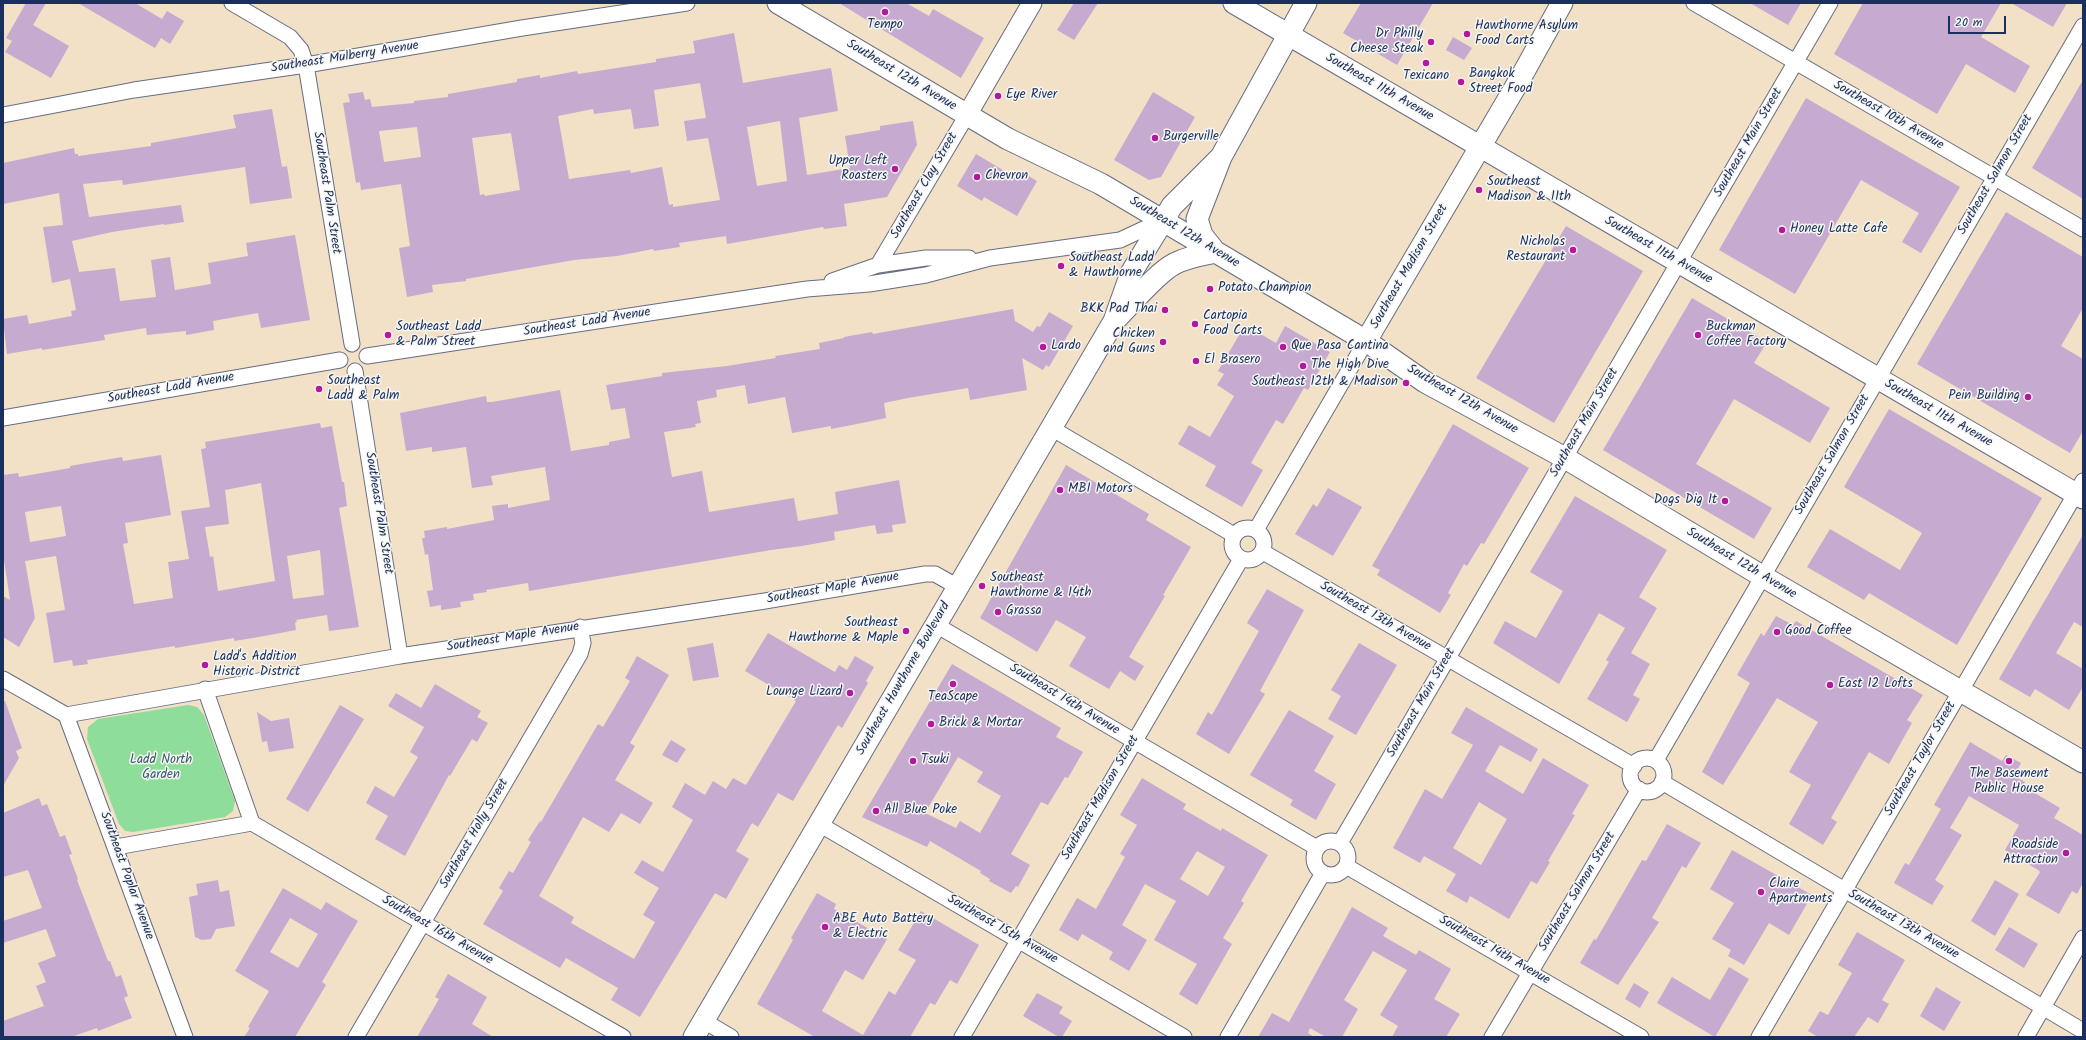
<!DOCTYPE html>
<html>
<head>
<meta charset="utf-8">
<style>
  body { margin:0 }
  #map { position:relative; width:2086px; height:1040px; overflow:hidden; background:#f2e1c6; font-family:Kalam,sans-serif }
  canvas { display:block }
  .frame { position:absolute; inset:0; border:4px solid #1b2f5e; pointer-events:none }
  .scale { position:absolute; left:1948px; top:16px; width:58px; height:18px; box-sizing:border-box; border:2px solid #1b2f5e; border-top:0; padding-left:5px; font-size:12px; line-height:14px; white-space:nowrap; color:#1b2f5e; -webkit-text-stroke:3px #f6f6f2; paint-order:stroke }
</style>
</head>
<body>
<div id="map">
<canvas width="2086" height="1040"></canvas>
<div class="frame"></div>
<div class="scale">20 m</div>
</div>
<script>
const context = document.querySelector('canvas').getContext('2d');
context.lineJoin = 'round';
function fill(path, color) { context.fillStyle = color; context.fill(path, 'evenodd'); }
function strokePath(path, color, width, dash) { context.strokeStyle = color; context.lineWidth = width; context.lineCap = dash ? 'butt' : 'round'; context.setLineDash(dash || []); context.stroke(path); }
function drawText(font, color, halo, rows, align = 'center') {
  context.font = font + ' Kalam,sans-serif'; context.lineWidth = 3; context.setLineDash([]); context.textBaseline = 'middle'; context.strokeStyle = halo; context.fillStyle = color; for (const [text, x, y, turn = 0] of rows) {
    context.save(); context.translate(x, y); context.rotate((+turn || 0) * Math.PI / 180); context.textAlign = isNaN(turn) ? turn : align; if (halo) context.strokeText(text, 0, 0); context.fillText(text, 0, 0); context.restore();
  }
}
fill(new Path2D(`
  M188 705 197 707 204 715 235 801 233 811 225 817 133 832 125 831 119 824 87 739 88 727 98 719Z`), '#8fdd9b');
fill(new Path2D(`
  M26 3H46L33 25 69 46 51 78 5 52 12 41 6 38Z
  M78 3H135L162 19 167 11 184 21 170 44 161 38 155 48Z
  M839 3H906L929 16 933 9 984 38 961 78Z
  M1074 3H1098L1074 40 1057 30Z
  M1361 3H1433L1397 65 1343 33Z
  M1750 3H1801L1788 25Z
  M1863 3H2001L1981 37 2030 66 2015 93 1966 64 1937 114 1834 54Z
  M2011 3H2067L2053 27Z
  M734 33 743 83 831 68 838 111 799 118 807 175 850 168 845 136 880 130V126L913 121 917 145 887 197 844 204 847 226 824 229 823 227 727 244 726 236 679 243 680 247 654 251 653 249 617 256 574 260 466 279V281L432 285 433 292 407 297 399 248 410 246 401 184 361 190 360 182 356 183 343 103 350 102 348 94 363 92 365 100 370 99 372 107 414 103V101L448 97V94L517 82V79L540 75V78L577 71 578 74 656 62V59L695 53 693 41ZM700 83 706 118 684 121 687 141 708 138 720 200 673 207V204L669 205 662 167 631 173 630 170 569 179 558 116 593 109 594 114 631 109 634 129 659 126 654 90ZM780 121 787 181 757 186 747 127ZM417 127 421 157 384 162 379 131ZM511 133 520 190 485 196 484 194 480 195 472 138Z
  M1453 37 1472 48 1464 60 1446 50Z
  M2083 80V199L2032 168Z
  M1153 92 1195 117 1161 177 1149 180 1114 160Z
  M1806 98 1960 187 1921 253 1902 242 1919 213 1861 180 1795 294 1719 250Z
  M272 109 282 167 287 166 292 198 250 204 245 167 123 185 122 180 83 184 89 217 181 205 184 222 164 225V224L112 232 72 241 79 272 115 268 120 301 156 297 151 260 170 257 175 290 211 284 208 263 248 256 246 243 295 235 310 320 261 328 258 313 213 321 214 330 186 335V331L147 335 146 328 104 335 105 340 42 350V348L7 354 3 319 27 315 29 324 72 316 71 311 76 310 70 279 52 283 43 227 63 225 59 193 3 204V163L74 148 75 154H78V156L151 146V143L236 128 233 115Z
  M976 154 1018 179 1022 172 1037 181 1017 216 984 197 982 201 957 186Z
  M2006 212 2083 257V308L2061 346 2083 359V431L2070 453 1917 364Z
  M1566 226 1643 271 1554 423 1476 378Z
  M1692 298 1767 342 1754 363 1830 408 1810 443 1734 399 1696 464 1772 508 1754 539 1603 450Z
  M1013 309 1015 321 1033 332 1037 326 1040 327 1049 312 1073 326 1049 367 1046 365 1043 370 1022 358 1027 390 970 400 968 388 908 398 884 403 886 418 852 425 831 429V426L792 433 785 397 748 404 745 385 716 390 717 397 697 401 701 423 695 424 696 427 664 432 672 477 702 471 709 512 794 498 798 521 838 514 835 492 899 480 906 523 892 525 893 532 877 534 875 525 834 532 835 540 802 546 771 550 529 591 528 583 486 590 487 592 473 594 474 600 460 602 461 607 441 610V605L430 607 427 591 433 590 428 554 425 555 422 538H425L424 531 447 527V529L494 520 492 506 508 504V508L550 500 545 467 491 476 493 485 472 488 466 447 432 452V447L406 451 400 413 486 396 487 402H492L560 390 571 451 609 445V442L630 438 625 408 611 410 606 385 662 376V373L727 366 776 358 775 356 820 349 819 343 844 338V337L872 332 873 334Z
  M1245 325 1276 343 1285 326 1330 352 1308 390 1304 388 1283 424 1276 420 1251 463 1263 470 1242 507 1205 486 1216 466 1178 444 1189 425 1210 437 1234 396 1217 385 1224 374 1218 371Z
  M1889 409 2042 498 1957 645 1869 593 1864 600 1807 567 1830 529 1900 570 1922 533 1844 487Z
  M320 423 321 428 332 426 342 482H344L347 506 339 508 359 627 329 631 327 615 296 620 297 622 295 623 296 630 259 637 234 641V638L175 648V646L87 660 88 664 73 666 72 660 54 663 46 613 65 610 56 556 25 561 35 618 19 647 3 637V596L10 600 3 553V475L18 473 19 477 70 468V466L122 457 123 461 161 455 171 515 125 523 128 543 123 544 134 604 173 598 168 562 189 559 181 511 210 507 201 449 206 448 205 442ZM261 483 275 581 218 591 213 556 210 557 205 527 229 524 225 490ZM61 506 66 536 30 542 25 512ZM320 550 324 595 293 599 287 556Z
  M1453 424 1529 468 1484 544 1481 543 1467 566 1464 564 1448 593 1451 595 1440 613 1377 575 1380 570 1372 566Z
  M1066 465 1149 514 1146 520 1191 547 1163 595 1165 596 1129 657 1144 666 1135 681 1120 671 1109 689 1069 666 1086 637 1056 620 1037 652 980 618Z
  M1328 488 1362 507 1333 556 1295 534 1313 504 1317 507Z
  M1575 496 1667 550 1639 597 1657 608 1631 653 1650 664 1633 695 1640 699 1627 722 1587 699 1609 662 1606 660 1625 628 1599 613 1559 684 1493 643 1505 621 1536 638 1563 591 1530 572Z
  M2083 535V627L2074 622 2056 653 2083 669V687L2069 710 2035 689 2030 697 1999 679Z
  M1267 589 1304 610 1260 691 1265 694 1229 754 1196 734 1208 712 1212 715 1259 631 1247 623Z
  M1776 616 1793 625 1796 621 1923 695 1907 720 1912 723 1889 764 1869 752 1831 818 1837 822 1823 845 1789 824 1811 785 1789 772 1818 722 1777 698 1723 785 1702 772 1750 683 1737 675 1761 633 1764 636Z
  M768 633 835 672 839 665 847 670 855 656 874 667 866 681 868 683 842 728 838 725 793 801 778 793 758 827 752 823 736 851 749 859 726 899 715 893 640 1017 611 1000 618 988 566 958 560 968 483 924 503 891 499 888 509 871 513 873 531 842 528 840 540 821 541 822 598 724 603 727 630 681 625 678 637 656 669 675 630 743 635 746 615 780 653 803 640 824 621 813 609 832 583 817 539 896 574 917 571 923 634 959 655 922 643 915 659 888 634 873 642 860 663 872 693 820 672 807 685 783 705 795 713 781 726 789 733 778 746 785 796 701 745 671Z
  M713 643 719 677 693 681 687 648Z
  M1359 643 1397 665 1356 735 1328 719 1341 696 1331 690Z
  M952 664 1061 728 1056 737 1083 752 1068 778 1065 777 1048 805 1041 802 1011 854 1030 865 1018 887 1016 886 1011 893 989 881 990 879 980 873 981 871 930 841 927 847 862 817ZM958 757 983 772 977 782 1001 796 980 833 960 821 956 828 925 813Z
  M435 684 481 711 477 717 488 723 477 742 472 739 450 776 449 775 405 856 375 839 388 816 366 803 375 786 394 797 418 757 410 752 424 727 388 706 396 693 421 708Z
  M3 701H5L22 748 16 751 19 758 3 786Z
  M340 705 364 719 308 812 286 799Z
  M1466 707 1538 749 1531 762 1500 745 1485 771 1523 794 1543 758 1589 785 1572 814 1575 815 1548 861 1550 862 1537 884 1531 881 1509 919 1470 896 1467 903 1446 891 1456 874 1424 856 1420 863 1393 848 1425 789 1442 799 1473 745 1451 733ZM1479 802 1507 819 1481 865 1453 848Z
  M1289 710 1334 736 1314 771 1336 784 1316 820 1290 805 1293 800 1250 775Z
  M257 712 271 721 289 718 294 748 269 752 267 741 262 742Z
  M671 740 686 749 677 763 662 755Z
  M1970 742 2002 761 2006 755 2021 763 2014 776 2025 782 2023 786 2060 808 2054 818 2083 835V883L2077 894 2072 891 2059 914 2026 895 2040 872 2038 870 2005 850 2019 825 1969 796 1950 828 1962 835 1935 880 1944 886 1932 905 1894 883 1905 863 1909 865 1941 809 1934 805Z
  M1142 778 1186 804 1183 809 1221 831 1222 828 1268 855 1241 901 1244 903 1223 938 1232 944 1197 1005 1179 994 1197 964 1154 940 1176 901 1145 884 1122 925 1147 940 1129 971 1109 959 1113 952 1082 934 1078 941 1059 930 1077 898 1096 909 1125 857 1120 854 1137 825 1120 815ZM1197 851 1225 867 1208 896 1180 879Z
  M39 798 42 806 47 804 60 837 65 835 72 854 69 855 78 879 77 880 108 961H110L116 977 121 975 128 996 124 998 132 1018 98 1031 97 1028 71 1037H3V1021L44 1006 36 986 46 982 38 963 56 956 46 929 3 943V921L42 908 28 870 3 877V813Z
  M1667 824 1701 843 1686 868 1682 866 1652 918 1659 922 1618 985 1580 963 1594 939 1596 940 1642 860 1646 861Z
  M1732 850 1812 895 1789 935 1769 923 1744 965 1728 956 1731 950 1712 939 1734 903 1710 889Z
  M218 880 220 892 229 890 235 926 216 929 211 939 202 940 195 937 189 897 198 895 196 884Z
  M1995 880 2019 894 1995 936 1971 921Z
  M283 888 321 910 326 902 358 921 322 982 326 985 295 1037H244L250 1028 248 1027 269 991 235 971ZM290 918 318 934 298 968 270 952Z
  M817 893 836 904 834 909 887 939 863 980 845 970 822 1011 863 1035 889 991 895 995 916 960 898 950 921 911 979 945 957 984 950 980 935 1005 930 1003 910 1037H815L757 1004 793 940 791 938Z
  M1352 907 1388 928 1383 936 1416 955 1419 950 1451 969 1434 999 1460 1014 1446 1037H1392L1398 1026 1380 1015 1407 970 1373 951 1344 1000 1358 1009 1342 1037H1326L1310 1028 1308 1033 1314 1037H1258L1272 1013 1289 1022Z
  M2009 927 2038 944 2024 968 1995 950Z
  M1857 932 1905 960 1882 1000 1889 1004 1878 1023 1868 1017 1854 1037H1818L1808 1031 1820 1011 1828 1015 1852 973 1838 965Z
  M1729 967 1749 979 1715 1037 1657 1003 1672 977 1710 1000Z
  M448 974 487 997 472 1024 493 1037H417L439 999 435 997Z
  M1634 983 1649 992 1640 1008 1625 999Z
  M1936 987 1961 1002 1944 1031 1920 1016Z
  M1037 993 1063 1007 1059 1013 1072 1021 1062 1037H1059L1023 1016Z`), '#c7aacf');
const minor = new Path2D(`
  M232 3 290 37 301 50 306 65 352 344
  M1694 3 2083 229
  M3 115 134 90 306 65 522 28 687 3
  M878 265 967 115
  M832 281 878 265 926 258H969
  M367 356 807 289 869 284 926 275 990 258 1120 240 1163 220
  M355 371 400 656
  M3 418 340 360
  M1051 428 1234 535
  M1232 544a16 16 0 1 1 32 0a16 16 0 1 1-32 0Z
  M1256 530 1366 341
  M1263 552 1634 766
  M936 625 1317 848
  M3 679 66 715
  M205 689 252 823 423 923 623 1037
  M66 715 400 656 765 601 925 574H935L958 587
  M66 715 185 1037
  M1630 775a17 17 0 1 1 34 0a17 17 0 1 1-34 0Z
  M1656 760 2083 26
  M1662 782 2083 1031
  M819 824 1184 1037
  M1314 858a17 17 0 1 1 34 0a17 17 0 1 1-34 0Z
  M1340 843 1830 3
  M116 847 252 823
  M1346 866 1641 1037
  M704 1021 731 1037
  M356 1037 580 654 583 643 580 627
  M962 1037 1241 559
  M1228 1037 1323 873
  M1492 1037 1639 789
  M1759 1037 2083 481
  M2026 1037 2083 938`);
const tertiary = new Path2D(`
  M967 115 1032 3`);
const secondary = new Path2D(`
  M778 3 1008 139 1101 184 1366 341 1425 382 1565 458 1762 576 2083 762
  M1234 3 2083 498
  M1213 249 1202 235 1197 219 1221 157 1306 3
  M1118 317C1132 303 1157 273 1174 264 1187 257 1201 255 1216 252
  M1366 341 1520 79 1562 3
  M694 1037 1114 321 1131 273 1172 206 1221 157`);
strokePath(minor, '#666d82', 17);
strokePath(tertiary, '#666d82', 21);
strokePath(secondary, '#666d82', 23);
strokePath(minor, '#fff', 15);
strokePath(tertiary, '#fff', 19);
strokePath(secondary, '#fff', 21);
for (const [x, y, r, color] of [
  [885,12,4,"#b5179e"],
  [1467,34,4,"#b5179e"],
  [1431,42,4,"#b5179e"],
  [1426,63,4,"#b5179e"],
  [1461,82,4,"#b5179e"],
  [998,96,4,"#b5179e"],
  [1155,138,4,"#b5179e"],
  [895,169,4,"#b5179e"],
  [977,177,4,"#b5179e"],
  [1479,190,4,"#b5179e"],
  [1782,230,4,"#b5179e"],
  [1573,250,4,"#b5179e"],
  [1061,266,4,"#b5179e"],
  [1210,289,4,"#b5179e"],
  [1165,310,4,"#b5179e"],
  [1195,324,4,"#b5179e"],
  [388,335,4,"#b5179e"],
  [1698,335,4,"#b5179e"],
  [1163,342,4,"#b5179e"],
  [1043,347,4,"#b5179e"],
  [1283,347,4,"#b5179e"],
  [1196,361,4,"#b5179e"],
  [1303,366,4,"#b5179e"],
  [1406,383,4,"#b5179e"],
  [319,389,4,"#b5179e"],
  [2028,397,4,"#b5179e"],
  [1060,490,4,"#b5179e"],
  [1725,501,4,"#b5179e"],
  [982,586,4,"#b5179e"],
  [998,612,4,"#b5179e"],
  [906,631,4,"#b5179e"],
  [1777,632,4,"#b5179e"],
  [205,665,4,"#b5179e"],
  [953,684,4,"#b5179e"],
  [1830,685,4,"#b5179e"],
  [850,693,4,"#b5179e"],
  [931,724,4,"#b5179e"],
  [913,761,4,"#b5179e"],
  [2009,761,4,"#b5179e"],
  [876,811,4,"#b5179e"],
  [2066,853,4,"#b5179e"],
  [1761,892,4,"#b5179e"],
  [825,927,4,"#b5179e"]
]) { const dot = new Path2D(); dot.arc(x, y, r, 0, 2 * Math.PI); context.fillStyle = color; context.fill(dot); strokePath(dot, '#f6f6f2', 1.5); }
drawText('13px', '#1b2f5e', '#f6f6f2', [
  ["Tempo",885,26,"center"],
  ["Hawthorne Asylum",1475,27],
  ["Food Carts",1475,42],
  ["Dr Philly",1423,35,"right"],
  ["Cheese Steak",1423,50,"right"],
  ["Bangkok",1469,75],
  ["Street Food",1469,90],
  ["Texicano",1426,77,"center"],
  ["Eye River",1006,96],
  ["Burgerville",1163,138],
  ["Upper Left",887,162,"right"],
  ["Roasters",887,177,"right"],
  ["Chevron",985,177],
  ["Southeast",1487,183],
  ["Madison & 11th",1487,198],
  ["Honey Latte Cafe",1790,230],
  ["Nicholas",1565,243,"right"],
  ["Restaurant",1565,258,"right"],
  ["Southeast Ladd",1069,259],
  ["& Hawthorne",1069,274],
  ["Potato Champion",1218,289],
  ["BKK Pad Thai",1157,310,"right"],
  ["Cartopia",1203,317],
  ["Food Carts",1203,332],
  ["Southeast Ladd",396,328],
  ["& Palm Street",396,343],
  ["Buckman",1706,328],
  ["Coffee Factory",1706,343],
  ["Chicken",1155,335,"right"],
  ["and Guns",1155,350,"right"],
  ["Lardo",1051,347],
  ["Que Pasa Cantina",1291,347],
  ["El Brasero",1204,361],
  ["The High Dive",1311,366],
  ["Southeast",327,382],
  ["Ladd & Palm",327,397],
  ["Southeast 12th & Madison",1398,383,"right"],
  ["Pein Building",2020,397,"right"],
  ["MBI Motors",1068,490],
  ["Dogs Dig It",1717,501,"right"],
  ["Southeast",990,579],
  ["Hawthorne & 14th",990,594],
  ["Grassa",1006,612],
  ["Southeast",898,624,"right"],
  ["Hawthorne & Maple",898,639,"right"],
  ["Good Coffee",1785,632],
  ["Ladd's Addition",213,658],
  ["Historic District",213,673],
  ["East 12 Lofts",1838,685],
  ["Lounge Lizard",842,693,"right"],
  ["TeaScape",953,698,"center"],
  ["Brick & Mortar",939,724],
  ["Tsuki",921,761],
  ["The Basement",2009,775,"center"],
  ["Public House",2009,790,"center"],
  ["All Blue Poke",884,811],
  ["Roadside",2058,846,"right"],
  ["Attraction",2058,861,"right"],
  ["Claire",1769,885],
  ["Apartments",1769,900],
  ["ABE Auto Battery",833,920],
  ["& Electric",833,935]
], 'left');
drawText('13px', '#1b2f5e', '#f6f6f2', [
  ["Southeast Mulberry Avenue",345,58,-9],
  ["Southeast 12th Avenue",901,76,31],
  ["Southeast 11th Avenue",1379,88,30],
  ["Southeast 10th Avenue",1888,116,30],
  ["Southeast Main Street",1749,143,-60],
  ["Southeast Salmon Street",1996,175,-60],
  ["Southeast Clay Street",925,186,-60],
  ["Southeast Palm Street",326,193,81],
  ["Southeast 12th Avenue",1184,233,31],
  ["Southeast 11th Avenue",1658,251,30],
  ["Southeast Madison Street",1410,267,-60],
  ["Southeast Ladd Avenue",587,323,-9],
  ["Southeast Ladd Avenue",171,389,-10],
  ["Southeast 12th Avenue",1462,400,30],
  ["Southeast 11th Avenue",1938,414,30],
  ["Southeast Main Street",1585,423,-60],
  ["Southeast Salmon Street",1833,455,-60],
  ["Southeast Palm Street",378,513,81],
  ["Southeast 12th Avenue",1741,564,31],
  ["Southeast Maple Avenue",833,589,-10],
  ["Southeast 13th Avenue",1375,617,30],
  ["Southeast Maple Avenue",513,638,-9],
  ["Southeast Hawthorne Boulevard",904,679,-60],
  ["Southeast 14th Avenue",1064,700,31],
  ["Southeast Main Street",1422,703,-60],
  ["Southeast Taylor Street",1921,759,-60],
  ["Southeast Madison Street",1101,798,-60],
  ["Southeast Holly Street",475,834,-60],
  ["Southeast Poplar Avenue",126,876,70],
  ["Southeast Salmon Street",1578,892,-59],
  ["Southeast 13th Avenue",1903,925,30],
  ["Southeast 15th Avenue",1002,930,30],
  ["Southeast 16th Avenue",437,931,30],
  ["Southeast 14th Avenue",1494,951,30]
]);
drawText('13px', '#385a6d', '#f6f6f2', [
  ["Ladd North",161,761],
  ["Garden",161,776]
]);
</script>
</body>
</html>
